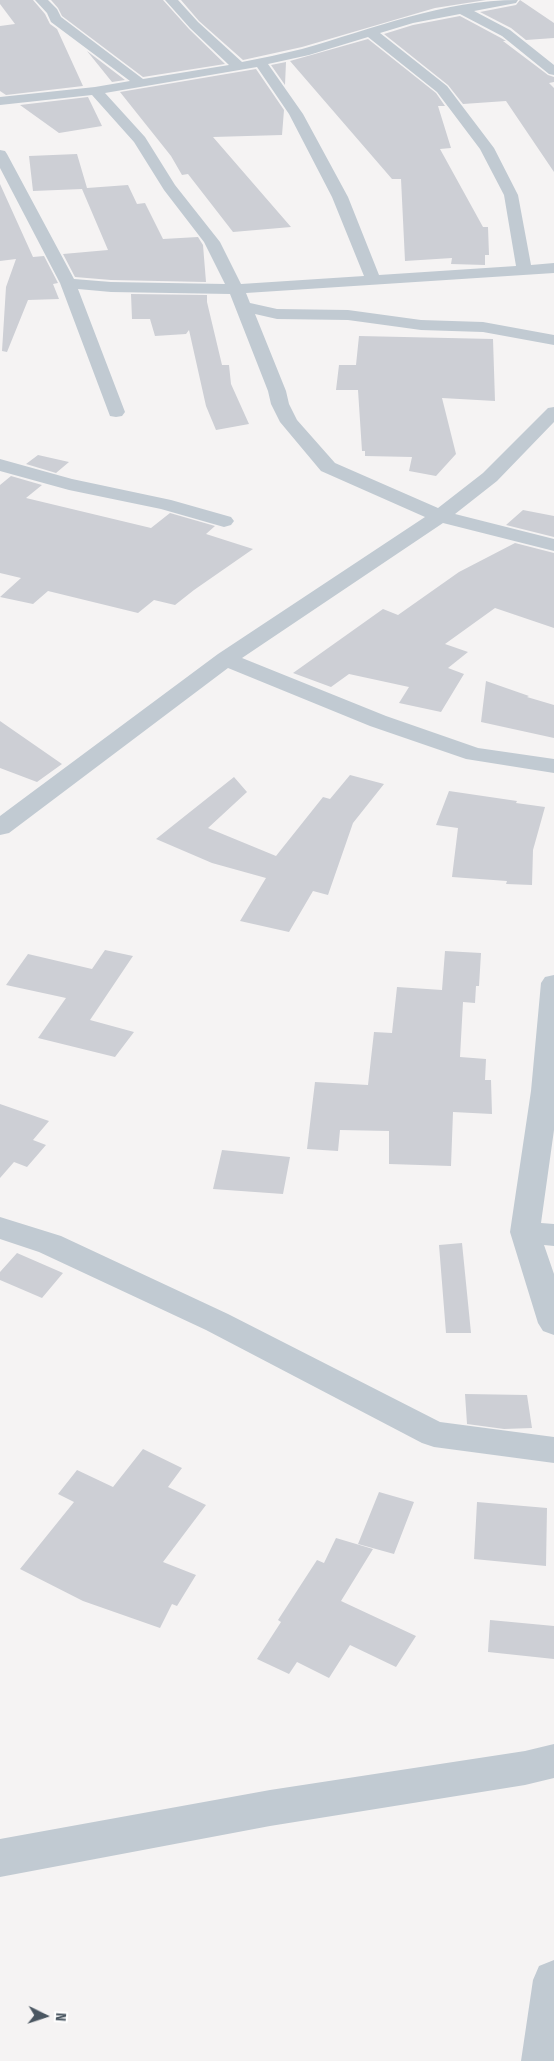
<!DOCTYPE html>
<html>
<head>
<meta charset="utf-8">
<style>
  body { margin:0 }
  #map { position:relative; width:554px; height:2061px; overflow:hidden; background:#f5f3f3; font-family:"Fira Sans Condensed",sans-serif }
  canvas { display:block }
  .north { position:absolute; left:20px; top:1991px; width:50px; height:50px; -webkit-text-stroke:4px #fff; paint-order:stroke; rotate:94deg; font-size:14px; font-weight:700; line-height:20px; text-align:center; color:#4a5661 }
  .north::after { content:''; display:block; margin:auto; width:18px; height:22px; background:#4a5661; clip-path:polygon(50% 0,100% 100%,50% 72%,0 100%) }
</style>
</head>
<body>
<div id="map">
<canvas width="554" height="2061"></canvas>
<div class="north">N</div>
</div>
<script>
const context = document.querySelector('canvas').getContext('2d');
context.lineJoin = 'round';
function fill(path, color) { context.fillStyle = color; context.fill(path, 'evenodd'); }
fill(new Path2D(`
  M0 0H33L45 14 50 24 57 29 83 86 6 95 0 91V26L15 24 0 4Z
  M51 0H163L189 29 225 64 143 77 62 16 58 8Z
  M181 0H486L435 8 302 47 243 60 199 21Z
  M520 0 554 23V38L526 40 511 28 480 12 516 5Z
  M460 16 501 38 506 41H503L548 75 554 77V82L549 83 554 88V172L506 101 463 104 448 85 384 34 413 25Z
  M368 39 436 93 445 106H438L451 148 440 149 483 227H488L489 255H485V265L451 264 452 258 405 261 401 179H392L290 61Z
  M87 51 125 80 112 82Z
  M286 62 285 85 271 65Z
  M256 69 284 110 282 135 213 137 291 227 233 232 188 174 182 175 171 156 120 92Z
  M88 97 102 126 59 133 20 105Z
  M77 154 87 188 128 185 137 204 145 203 163 239 198 237 203 245 206 282 111 280 75 277 63 254 108 250 82 189 33 191 29 156Z
  M0 184 33 257 44 256 58 283 53 284 59 299 28 300 7 352 2 351 6 287 16 259 0 261Z
  M131 294 207 295V302L222 365H229L231 384 249 424 216 430 206 406 189 330 186 334 155 336 150 319H132Z
  M359 336 493 339 495 401 442 398 456 454 436 476 409 471 412 457 365 456V451H362L358 390H336L339 365H356Z
  M38 455 69 462 56 473 26 464Z
  M11 476 42 485 26 498 151 528 170 513 215 526 206 534 253 549 194 590 175 605 154 600 138 613 48 591 33 604 0 597 21 578 0 573V485Z
  M523 510 554 516V537L506 525Z
  M515 543 554 553V628L495 608 445 644 468 652 448 668 464 674 441 712 399 703 409 687 349 674 331 687 293 673 383 609 398 615 459 572Z
  M486 681 529 696 527 697 554 705V738L481 722Z
  M0 721 62 764 37 782 0 768Z
  M350 775 384 784 353 823 328 895 313 891 289 932 240 921 266 878 212 863 156 839 234 777 247 792 208 828 276 856 323 797 330 799Z
  M449 791 517 801 516 803 545 807 533 850 532 885 506 884 507 881 452 877 458 828 436 825Z
  M105 950 133 956 90 1020 134 1032 115 1057 38 1038 66 998 6 985 28 954 92 969Z
  M445 951 481 953 479 986H476L475 1003 463 1002 460 1057 486 1059 485 1080H491L492 1114 453 1112 451 1166 389 1164V1131L340 1130 338 1151 307 1149 315 1082 368 1085 374 1032 392 1033 397 987 442 990Z
  M0 1104 49 1121 33 1140 46 1145 27 1167 14 1162 0 1178Z
  M222 1150 290 1157 283 1194 213 1189Z
  M462 1243 471 1333H446L439 1245Z
  M17 1253 63 1273 42 1298 0 1280V1272Z
  M465 1394 527 1395 532 1428 504 1429 467 1424Z
  M143 1449 182 1468 168 1487 206 1505 163 1562 196 1575 177 1606 172 1604 160 1628 83 1601 20 1569 74 1502 58 1494 77 1470 113 1487Z
  M379 1492 414 1502 394 1554 358 1544Z
  M477 1502 547 1508 546 1566 474 1559Z
  M336 1538 373 1549 341 1601 416 1636 396 1667 350 1645 329 1678 297 1662 289 1674 257 1659 281 1622 278 1620 317 1560 324 1563Z
  M490 1620 554 1626V1659L488 1652Z`), '#cdcfd5');
fill(new Path2D(`
  M35 0H48L57 9 61 17 143 79 229 65 190 28 165 0H178L198 22 242 62C262 58 282 54 302 49 372 29 444 0 518 0L516 3 474 11 510 30 554 65V75L549 74 502 36 460 14 413 23 380 33 447 86 494 148 518 195 531 265 554 263V273L246 293 250 303 277 309 348 310 421 320 483 322 554 335V345L483 332 421 330 348 320 277 319 255 314 286 391 289 404 297 420 335 463 438 508 483 473 548 408 554 407V422L497 481 455 514 554 539V551L443 523 242 658 386 716 478 748 554 759V773L466 759 370 726 228 668 9 833 0 835V816L218 654 425 517 321 471 280 422 271 404 268 391 230 294 111 292 78 289 125 412 122 416 116 417 110 416 60 283 0 168V150L5 151 7 154 74 279 111 282 225 284 204 242 164 190 134 142 92 95 0 105V97L95 87 130 81 51 22 47 13ZM368 37 437 92 480 149 504 195 516 266 379 275 348 197 303 114 268 64 309 55ZM257 67 289 114 332 197 364 276 241 284 220 242 175 185 145 137 105 93Z
  M0 459 72 479 171 500 231 517 234 521 231 525 224 527 161 509 69 490 0 471Z
  M554 975V1130L541 1223 554 1224V1246L544 1245 554 1274V1335L543 1331 538 1323 510 1232 531 1091 541 983 545 977Z
  M0 1217 61 1236 228 1314 440 1422 554 1437V1463L434 1447 422 1443 206 1330 39 1252 0 1239Z
  M554 1744V1778L525 1785 270 1826 0 1877V1839L270 1790 525 1751Z
  M554 1960V2061H521L533 1980 539 1966Z`), '#c1cad2');
</script>
</body>
</html>
